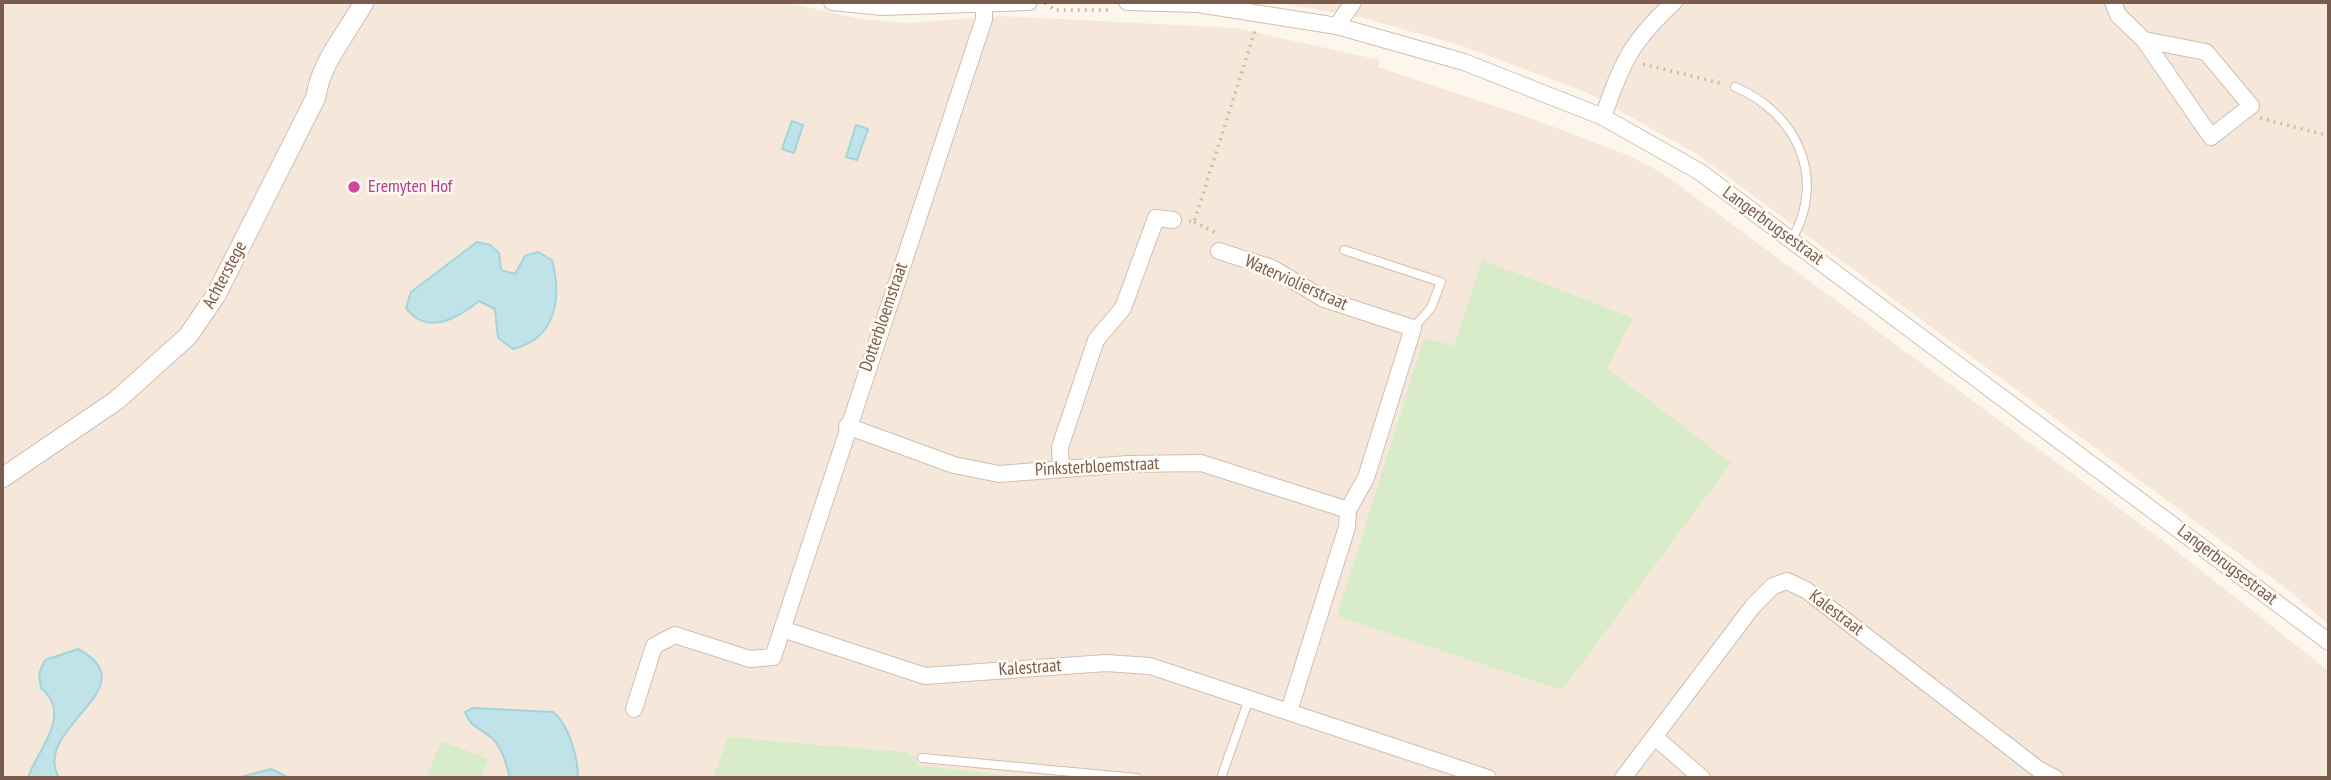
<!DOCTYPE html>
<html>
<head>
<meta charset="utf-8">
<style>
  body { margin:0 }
  #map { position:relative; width:2331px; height:780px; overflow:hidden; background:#fdf6ec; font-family:"PT Sans Narrow",sans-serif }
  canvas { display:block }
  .frame { position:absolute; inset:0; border:4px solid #7a5c4d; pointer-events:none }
</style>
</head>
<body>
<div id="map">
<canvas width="2331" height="780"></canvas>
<div class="frame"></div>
</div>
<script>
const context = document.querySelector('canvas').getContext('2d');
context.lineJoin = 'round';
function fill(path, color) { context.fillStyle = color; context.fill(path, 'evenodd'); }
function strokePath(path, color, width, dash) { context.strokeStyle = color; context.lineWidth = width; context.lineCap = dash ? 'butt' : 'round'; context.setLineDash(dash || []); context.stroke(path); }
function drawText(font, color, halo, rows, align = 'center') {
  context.font = font + ' "PT Sans Narrow",sans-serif'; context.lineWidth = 5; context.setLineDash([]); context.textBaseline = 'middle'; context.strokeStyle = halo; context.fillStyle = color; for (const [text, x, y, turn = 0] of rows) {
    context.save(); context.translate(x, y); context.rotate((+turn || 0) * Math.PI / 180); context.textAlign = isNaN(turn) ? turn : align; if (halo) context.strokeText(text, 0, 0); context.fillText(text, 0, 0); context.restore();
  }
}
fill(new Path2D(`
  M2 2H783L861 19 908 23 1002 16 1235 28 1380 60 1378 67 1533 119 1630 156 1662 173 2161 539 2329 671V778H1031L916 765 907 752 728 737 712 778H2Z
  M1275 2H2329V625L2287 589 1695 153 1586 92 1459 45 1363 18Z`), '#f5e8da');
fill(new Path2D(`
  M1482 260 1633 318 1607 368 1731 463 1562 690 1337 616 1424 338 1454 346Z
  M728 737 907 752 916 758 917 765 1031 778H712Z
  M441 741 488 759 480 778H426Z`), '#d8ecc9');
const water = new Path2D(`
  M792 121 803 125 794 153 782 149Z
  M856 125 868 129 857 160 846 157Z
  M477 242 490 245 499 253 501 270 515 274 525 256 538 252 552 260C562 298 556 339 513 349L498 338 495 309 479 301C457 319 427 336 406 308L411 292Z
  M78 649C151 688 30 727 59 778H28C36 751 74 715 41 688L39 674 45 660Z
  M472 708 553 712C569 724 578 758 578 778H510C506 764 503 749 492 738 480 728 470 727 465 712Z
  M271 769 289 778H237Z`);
fill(water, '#bfe3e8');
strokePath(water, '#a5d3da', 2);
const service = new Path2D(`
  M1735 87C1797 113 1827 178 1792 239
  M1344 250 1441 282 1431 308 1413 328
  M922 758 1137 778
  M1221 778 1249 699`);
const minor = new Path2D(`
  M832 2 882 7 1029 2
  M1127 2 1198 4 1337 26 1464 62 1603 117 1700 172 2329 642
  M2113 2 2118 15 2144 40 2211 137 2251 106 2206 52 2144 40
  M1337 26 1353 2
  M1603 117C1623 61 1630 43 1674 2
  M1219 251 1272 268 1324 299 1413 328 1366 478 1348 510
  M847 426 954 465 999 474 1128 464 1201 463 1348 510 1347 527 1289 711
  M1061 469 1060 447 1096 340 1123 308 1156 218 1173 220
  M782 629 925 676 1106 663 1150 666 1488 778
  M634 709 654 646 675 635 750 659 773 657 984 19V5
  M1656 738 1702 778
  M1623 778 1753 606 1773 586 1787 581 1806 590 2038 769 2055 778`);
const tertiary = new Path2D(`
  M2 478 117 400 188 336 216 295 316 97C320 63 348 32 364 2`);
strokePath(service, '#d1beb0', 10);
strokePath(minor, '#d1beb0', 18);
strokePath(tertiary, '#d1beb0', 21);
strokePath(new Path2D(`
  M1045 3 1055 10H1112
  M1643 64 1724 84
  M2260 118 2329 136
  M1189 221 1194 222 1255 31
  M1194 222 1216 233`), '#d9b8a5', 3.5, [2, 5]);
strokePath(service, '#fff', 8);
strokePath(minor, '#fff', 16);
strokePath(tertiary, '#fff', 19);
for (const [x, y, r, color] of [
  [354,187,7,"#d1479c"]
]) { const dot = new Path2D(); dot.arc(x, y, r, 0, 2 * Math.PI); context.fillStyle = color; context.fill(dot); strokePath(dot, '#fffaf3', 2.5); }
drawText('18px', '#b23c85', '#fffaf3', [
  ["Eremyten Hof",368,187]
], 'left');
drawText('18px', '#7a5c4d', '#fffaf3', [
  ["Langerbrugsestraat",1773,226,36],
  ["Achterstege",225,275,-62],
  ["Waterviolierstraat",1296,283,24],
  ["Dotterbloemstraat",884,317,-71],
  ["Pinksterbloemstraat",1097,467,-3],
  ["Langerbrugsestraat",2227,565,37],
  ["Kalestraat",1836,613,37],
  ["Kalestraat",1030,668,-4]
]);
</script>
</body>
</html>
